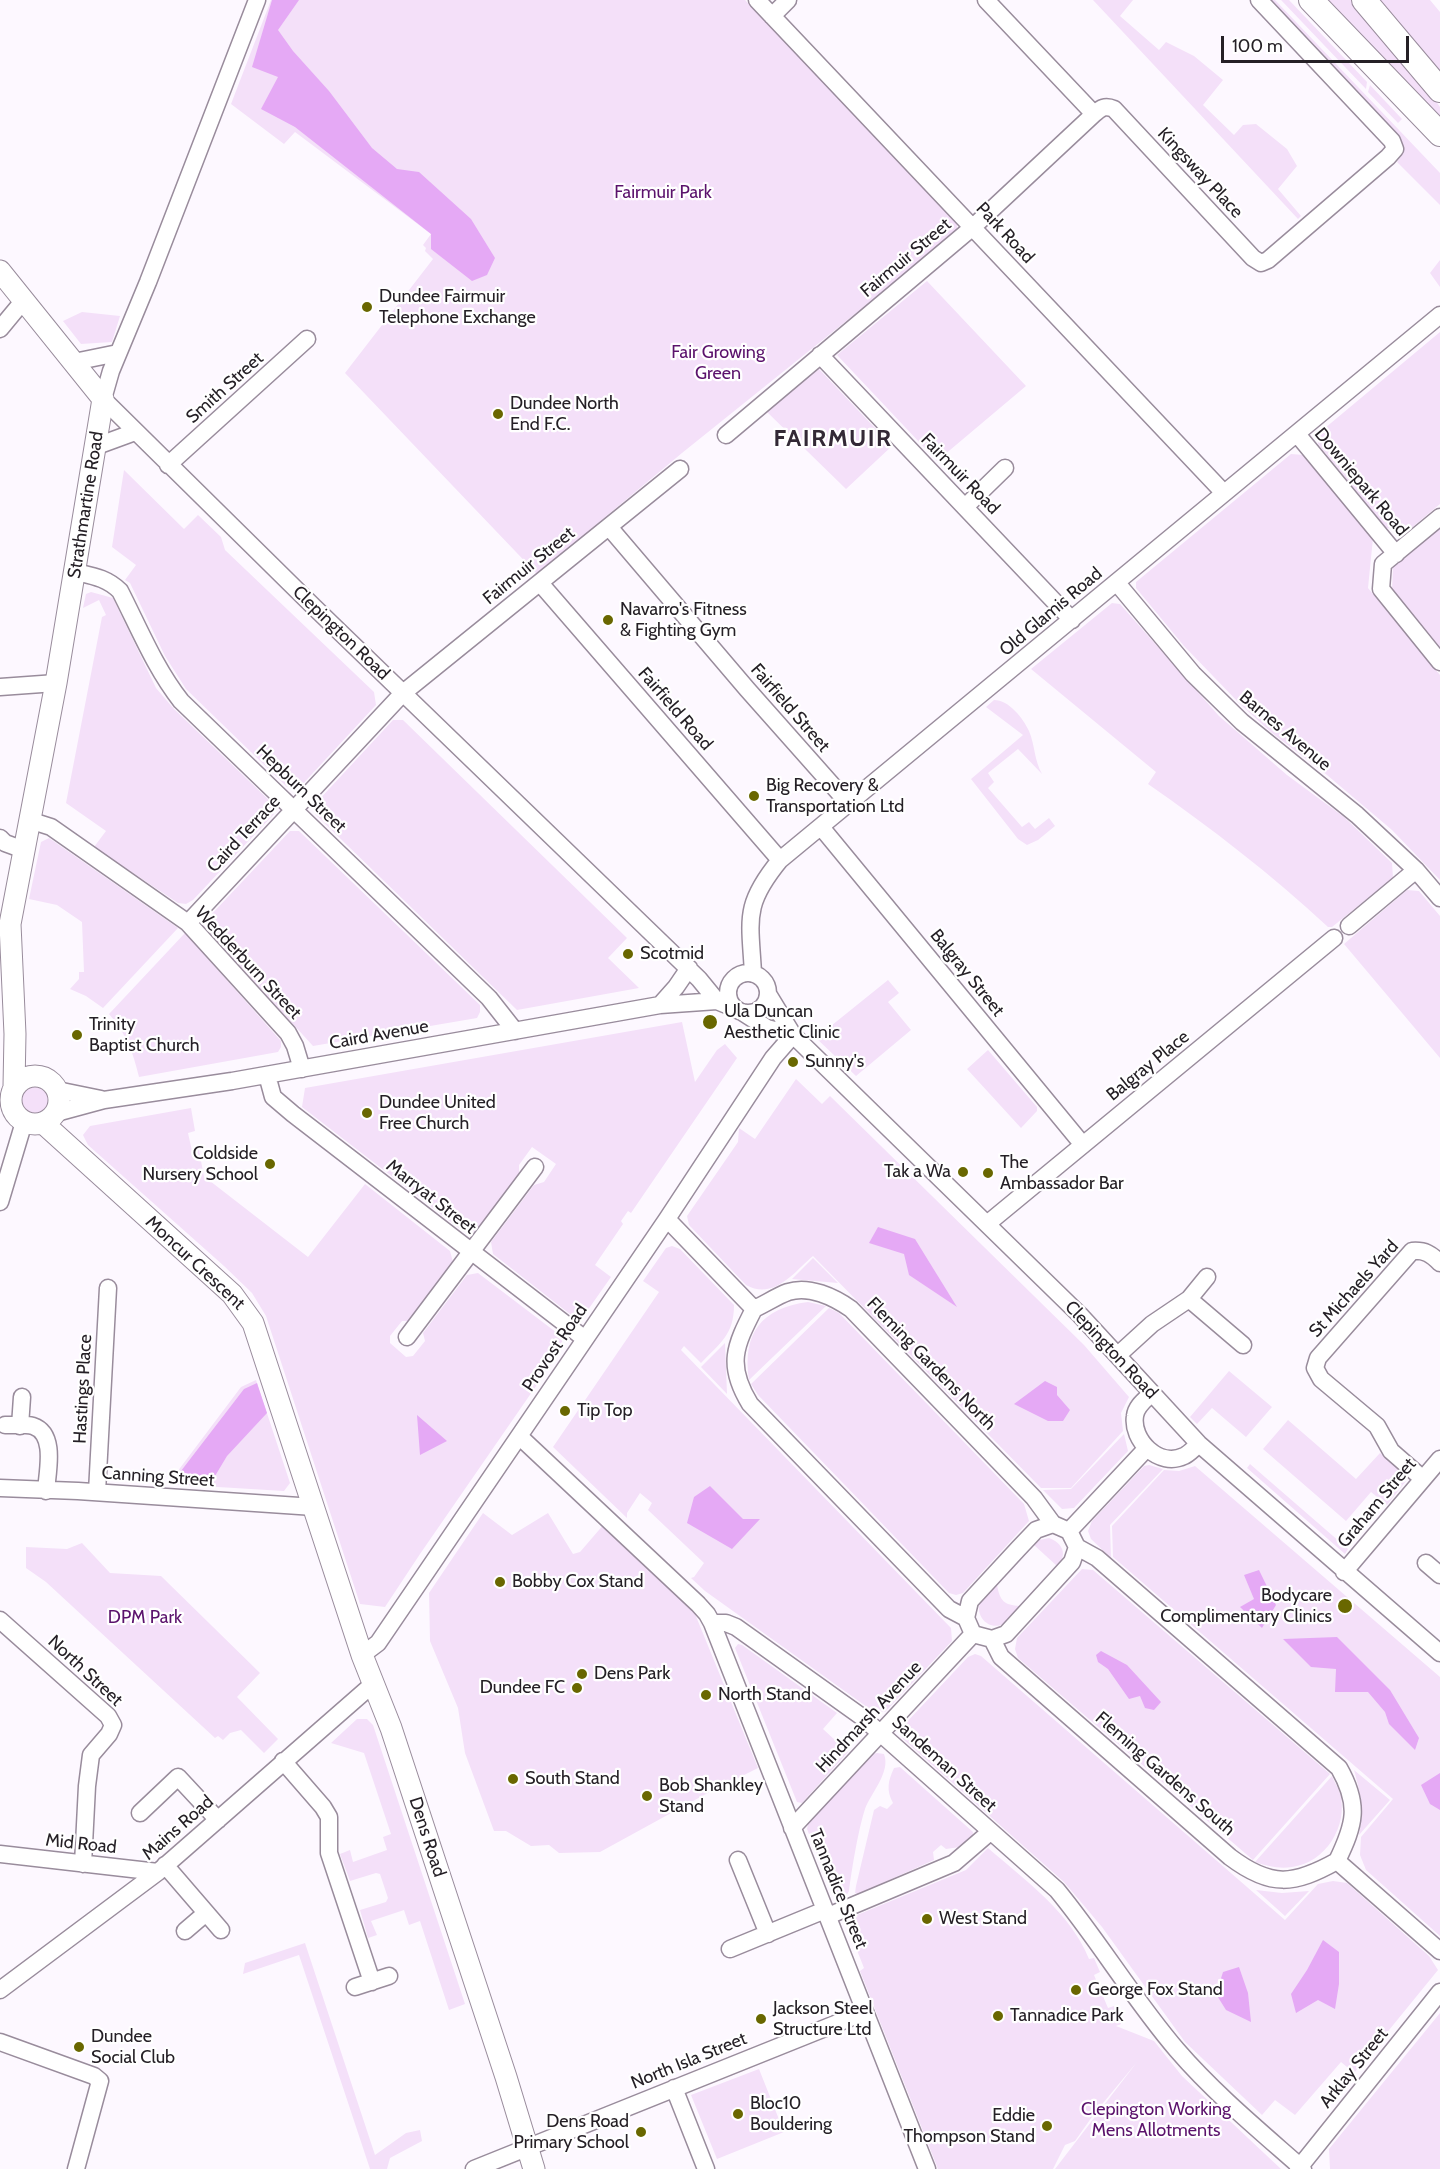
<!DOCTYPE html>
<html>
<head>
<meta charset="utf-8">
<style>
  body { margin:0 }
  #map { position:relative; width:1440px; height:2169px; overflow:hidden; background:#fdf8ff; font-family:Cabin,sans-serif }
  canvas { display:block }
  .scale { position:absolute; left:1221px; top:36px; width:188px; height:27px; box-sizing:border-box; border:3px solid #252026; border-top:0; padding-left:8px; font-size:18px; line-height:21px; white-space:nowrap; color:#252026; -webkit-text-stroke:4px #fff; paint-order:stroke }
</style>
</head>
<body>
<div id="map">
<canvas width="1440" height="2169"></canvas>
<div class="scale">100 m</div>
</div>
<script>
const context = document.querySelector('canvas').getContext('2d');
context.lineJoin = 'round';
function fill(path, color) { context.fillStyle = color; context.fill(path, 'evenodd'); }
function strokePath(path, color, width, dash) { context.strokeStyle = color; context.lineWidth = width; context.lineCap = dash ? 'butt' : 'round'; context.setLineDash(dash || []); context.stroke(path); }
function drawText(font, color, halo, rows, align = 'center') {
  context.font = font + ' Cabin,sans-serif'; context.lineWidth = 4.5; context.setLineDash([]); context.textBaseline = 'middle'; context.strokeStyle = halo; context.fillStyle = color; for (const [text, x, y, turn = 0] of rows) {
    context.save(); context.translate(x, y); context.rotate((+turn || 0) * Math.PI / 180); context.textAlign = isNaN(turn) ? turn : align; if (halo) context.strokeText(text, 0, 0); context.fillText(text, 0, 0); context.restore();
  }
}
fill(new Path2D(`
  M271 0H745L957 224V232L682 453 537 574 345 373 433 259 425 251 426 248 423 245 431 234 295 132 284 144 231 104Z
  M1093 0H1133L1120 16 1159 50 1166 42 1194 56 1223 80 1203 105 1234 135 1243 125 1256 124 1287 149 1297 166 1278 189 1301 216 1298 219Z
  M1266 0H1275L1440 173V205L1397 162 1403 153V145Z
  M1281 0H1289L1367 82 1366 89Z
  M1322 0H1354L1417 74 1440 107V124Z
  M1372 0H1430L1440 12V77Z
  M1370 85 1402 119 1398 123 1368 92Z
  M1440 260V287L1430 273Z
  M927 281 1026 386 937 461 837 355Z
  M82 312 120 316 112 342 81 344 63 321Z
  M1440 332V504L1409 530 1386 528 1318 444 1319 433Z
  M819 369 892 446 846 489 767 412Z
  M1291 454 1304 455 1373 538 1368 588 1440 675V880L1392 830 1327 775 1272 733 1240 704 1184 646 1136 588V582Z
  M124 470 184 529 198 515 221 537 225 550 374 692 376 705 300 787H287L186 689 165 656 130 583 125 580 136 565 112 547Z
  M1440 528V648L1392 590 1393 567Z
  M91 592 113 598 156 688 174 709 272 803 274 814 193 900 186 904 178 903 94 847 106 831 66 803 102 617 106 615 99 600 83 608 86 594Z
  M1112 603 1120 604 1219 716 1287 775 1344 817 1392 863 1393 878 1332 927H1328C1271 874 1211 828 1148 784L1156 772 1031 669Z
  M994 700C1009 700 1023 718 1029 731 1035 745 1034 760 1042 774L1018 749 988 773 994 782 988 788 1022 827 1029 822 1035 829 1049 818 1055 826 1038 840 1027 845 1018 839 971 779 1023 735 986 707Z
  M393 720H403L627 938 608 958 639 988 517 1010 315 814 316 803Z
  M290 831H299L480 1005V1012L477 1018 313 1046 211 934 208 924 209 917Z
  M49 838 178 928 103 1008 86 996 70 989 79 979V972H84L82 922 57 905 29 899 41 842Z
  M1407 890 1419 891 1440 916V1058L1344 944Z
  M185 933 281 1041V1047L278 1052 139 1077C133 1052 126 1033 109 1014Z
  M888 980 899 993 888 1002 911 1030 856 1076 816 1038Z
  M682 1022 695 1082 717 1050 725 1044 737 1058 631 1213 628 1211 621 1221 623 1224 595 1265 611 1277 585 1314 575 1318 493 1254 491 1242 534 1185 544 1182 556 1164 532 1147 519 1165V1174L477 1231 464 1232 302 1107 305 1088Z
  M988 1050 1037 1107V1111L1021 1128 967 1069Z
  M796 1079 822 1104 830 1096 1084 1345 1129 1397 1121 1413 1123 1431 1071 1488H1041L813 1256C795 1271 774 1301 746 1285L689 1225 687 1216 738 1142 739 1128 755 1139Z
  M27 1085 40 1088 50 1096C51 1108 46 1113 35 1117 24 1112 20 1105 20 1093Z
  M191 1108 195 1131 188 1133 192 1151 199 1150 204 1177 209 1176 210 1181 308 1257 365 1184 450 1251 453 1262 409 1321H402L390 1336V1343L406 1357 413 1356 425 1341 423 1333 467 1275 478 1273 561 1336 563 1347 420 1554 385 1607 360 1604 266 1316 252 1293 224 1266 88 1145 83 1135 90 1126Z
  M672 1246 680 1249 734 1305C734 1335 720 1343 701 1363L684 1346 681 1350 951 1628 952 1641 885 1712H874L705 1591 691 1578 694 1577 704 1563 648 1510 652 1503 640 1493 627 1513V1518L553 1447 659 1292 643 1281 666 1248Z
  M813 1258 838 1283 792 1279Z
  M808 1302 826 1306 749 1380C742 1334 761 1308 808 1302Z
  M829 1308 839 1313 1024 1504 1029 1521 963 1593 956 1595 949 1593 758 1395 751 1384Z
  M725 1343 727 1394 701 1367Z
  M1229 1371 1272 1407 1246 1437 1212 1408 1197 1424 1190 1417Z
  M256 1380 290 1483 284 1491 168 1484 241 1387Z
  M1288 1420 1356 1479 1380 1453 1405 1475 1406 1481 1387 1505 1371 1492 1346 1521 1263 1449Z
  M1124 1434 1128 1451 1074 1508 1062 1509 1043 1490 1071 1489Z
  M1250 1464 1348 1549 1345 1554 1247 1468Z
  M1149 1465 1163 1469 1110 1525 1111 1558 1091 1539 1088 1531 1092 1521 1144 1466Z
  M1195 1466 1440 1677V1936L1366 1870 1360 1855 1361 1837 1393 1799 1113 1557 1112 1526 1164 1470 1179 1471Z
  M483 1513 512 1535 548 1513 573 1554 580 1552 605 1523 693 1609 758 1768 704 1795 600 1852 559 1853 549 1845 531 1846 506 1831H494L465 1753 458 1708 430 1641 429 1593Z
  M1049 1538C1063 1543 1068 1555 1057 1566L1034 1545 1039 1540Z
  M82 1543 110 1573 161 1576 260 1673 237 1697 278 1739 264 1753 241 1730 230 1733 223 1740 218 1736 215 1738 46 1582 26 1568V1547L67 1549Z
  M1082 1569 1093 1570 1330 1774 1253 1860 1018 1658 1015 1649 1017 1638Z
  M997 1585C1000 1601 1004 1605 1020 1606 1015 1611 1009 1621 1003 1624 990 1631 975 1617 980 1603 983 1597 992 1590 997 1585Z
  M738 1644 742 1645 837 1713 823 1729 848 1752 802 1803 797 1802 735 1648Z
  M975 1654 981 1656 1285 1920 1318 1884 1333 1881 1347 1883 1429 1956 1438 1970 1354 2073 1341 2062 1295 2115 1275 2100 1262 2115 1185 2042 1102 1927 1064 1882 903 1739 901 1732 903 1726 968 1657Z
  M357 1719H367L373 1725 465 2004 449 2010 420 1921 409 1925 404 1910 371 1921 377 1935 368 1938 360 1910 386 1902 388 1898 380 1874 376 1873 350 1881 340 1854 350 1850 353 1862 387 1850 383 1837 391 1834 364 1753 331 1743Z
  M877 1753 884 1754C891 1772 871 1793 865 1809 858 1831 852 1868 849 1891L845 1898 837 1900 830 1887 807 1829 809 1820 872 1754Z
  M900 1767 973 1832 972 1841 960 1847 946 1849 941 1845 933 1852 934 1860 858 1894 855 1893 856 1886 874 1810 880 1806 887 1809 893 1803C886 1790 888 1781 894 1768Z
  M1354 1770 1390 1800 1359 1835C1364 1809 1361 1795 1354 1770Z
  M1332 1776C1334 1782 1338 1787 1340 1793 1349 1826 1325 1863 1292 1867 1279 1869 1267 1866 1255 1862Z
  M988 1848C1026 1881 1070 1912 1089 1959L1094 1958 1100 1972 1094 1975 1108 2008 1114 2006 1121 2024 1116 2026 1154 2041 1182 2076 1281 2169H1055L1137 2062 1094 2114 1075 2141 1065 2145 1053 2169H938L860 1971 864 1968 845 1920 966 1870Z
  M1256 1890 1282 1893 1309 1891 1285 1916Z
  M305 1943 375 2155 406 2133 420 2130 422 2141 390 2158 387 2169H370L299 1955 243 1974 245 1963Z
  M1440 2013V2169H1330L1329 2149Z
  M759 2069 784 2132 717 2159 691 2095Z`), '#f4e0f9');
fill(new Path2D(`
  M272 0H299L278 30 293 51 329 91 372 148 397 169 419 172 471 219 495 258 487 275 472 281 431 249V234L295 127 261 109 278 77 252 67Z
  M878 1227 915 1239 957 1307 909 1275 904 1254 869 1243Z
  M1045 1381 1057 1387V1395L1070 1410 1063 1421H1048L1014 1404Z
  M257 1383 267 1413 227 1456 209 1486 171 1484 244 1389Z
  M417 1415 447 1441 420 1455Z
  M710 1486 743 1519H760L732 1549 687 1523 694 1497Z
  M1259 1570 1276 1605 1262 1628 1240 1607 1254 1599 1244 1575Z
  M1337 1637 1390 1690 1419 1738 1415 1750 1389 1724 1385 1712 1368 1692H1335L1336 1669 1311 1667 1283 1639Z
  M1101 1651 1127 1665 1161 1702 1154 1710 1145 1708 1140 1696 1129 1699 1108 1669 1098 1662 1096 1655Z
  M1440 1773V1810L1430 1804 1421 1785Z
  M1323 1940 1339 1952V1984L1335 2009 1318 2000 1296 2013 1291 1994 1307 1970Z
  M1239 1967 1248 1993 1251 2022 1226 2010 1216 1994 1223 1972Z`), '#e5a9f5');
const minor = new Path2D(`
  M257 0 148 282 111 371 103 399 314 607 699 979 717 1001 734 1008
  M757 0 1224 493
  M986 0 1094 114C1101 108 1105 105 1114 109L1253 258 1261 263 1268 260 1388 157 1395 149 1392 141 1259 0
  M772 16 788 0
  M0 329 24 300
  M820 355 1072 620
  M74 362 118 353
  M1297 434 1396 554
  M726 435 973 227 1094 114
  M94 447 135 432
  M168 465 307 339
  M965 507 1005 468
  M1440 517 1383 564 1381 589 1440 662
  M609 527 747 689 849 804
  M76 572C93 576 107 578 120 591 139 628 155 668 181 701L489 998 515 1031
  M540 583 780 860
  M1117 583 1193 674 1242 722 1357 815 1416 870 1440 898
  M0 687 56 683
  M29 820 51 827 188 923 288 1033 295 1046 302 1069
  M821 827 1083 1145
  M0 838 5 843 24 850
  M188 923 403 693 680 469
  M1349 926 1416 870
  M753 973C750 919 743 905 780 860L1440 315
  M728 993a20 20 0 1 1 40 0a20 20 0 1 1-40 0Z
  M768 994 793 1035 1080 1315 1199 1444 1440 1653
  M660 1005 676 987 689 968
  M742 1012 767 1028 793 1035
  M267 1075 273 1097 293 1114 585 1339
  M57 1090 101 1099
  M56 1113 104 1100 232 1081 660 1005 717 1001
  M0 1202 24 1122
  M667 1219 754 1309
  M987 1224 1334 938
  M1189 1299 1243 1345
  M754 1309C735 1346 726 1365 750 1404L949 1609 966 1618
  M754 1309C765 1304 777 1296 788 1292 809 1285 834 1297 851 1309L1034 1498 1053 1524
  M407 1337 535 1167
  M1118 1355 1152 1324 1189 1299 1207 1277
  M1152 1393C1145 1400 1136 1406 1135 1416 1131 1440 1159 1468 1184 1456 1189 1454 1194 1448 1199 1444
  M5 1425C14 1425 25 1424 33 1426 57 1434 47 1473 46 1491
  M20 1426 22 1397
  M519 1436 698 1604 707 1614 712 1623H726L736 1627 862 1717 1057 1890C1099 1941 1134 2000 1177 2050 1215 2094 1260 2131 1303 2169
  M1423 1479 1391 1451 1377 1426 1321 1379 1315 1368 1318 1358 1412 1251C1425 1250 1431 1254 1440 1263
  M0 1488 78 1491 314 1507
  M97 1492 108 1288
  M1053 1524 1069 1531 1077 1547 1072 1562 1006 1634 992 1639 973 1634 966 1618 970 1601 1018 1549 1036 1530Z
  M1069 1531 1146 1449
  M1077 1547 1097 1558 1339 1768C1360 1805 1355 1824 1337 1861
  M1426 1563 1440 1575
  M1344 1572 1440 1459
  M0 1620 108 1716 113 1725 109 1734 91 1755 87 1786 83 1864
  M712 1623 927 2169
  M992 1639 1001 1657 1230 1857C1271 1888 1294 1885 1337 1861
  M362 1655 378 1643 667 1219 773 1058 793 1035
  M283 1761 323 1807 329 1817V1853L372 1982
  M140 1813 178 1777 218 1820
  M792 1828 973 1634
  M0 1854 158 1872
  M738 1860 768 1934
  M1337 1861 1440 1951
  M165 1865 221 1930
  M828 1916 954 1863 990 1832
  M185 1931 206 1913
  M730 1949 825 1910
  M355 1987 389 1976
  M0 1990 158 1872 373 1684
  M0 2042 94 2076 100 2081 76 2169
  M674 2088 706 2169
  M474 2169 865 2012
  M1298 2169 1440 1992`);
const major = new Path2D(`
  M0 271 103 399 56 683 10 924 15 1034 14 1086
  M11 1100a24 24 0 1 1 48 0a24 24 0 1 1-48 0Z
  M43 1123 232 1294 253 1323 362 1655 391 1728 506 2077 534 2169`);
const highway = new Path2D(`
  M1311 0 1440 134
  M1364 0 1440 90`);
strokePath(minor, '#998c9c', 19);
strokePath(major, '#998c9c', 23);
strokePath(highway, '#998c9c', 26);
strokePath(minor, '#fff', 16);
strokePath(major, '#fff', 21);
strokePath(highway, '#fff', 24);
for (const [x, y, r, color] of [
  [367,307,6,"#696700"],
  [498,414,6,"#696700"],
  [608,620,6,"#696700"],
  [754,796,6,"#696700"],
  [628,954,6,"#696700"],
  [710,1022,8,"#696700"],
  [77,1035,6,"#696700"],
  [793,1062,6,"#696700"],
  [367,1113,6,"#696700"],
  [270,1164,6,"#696700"],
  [963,1172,6,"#696700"],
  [988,1173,6,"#696700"],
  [565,1411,6,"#696700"],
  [500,1582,6,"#696700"],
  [1345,1606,8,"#696700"],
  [582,1674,6,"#696700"],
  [577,1688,6,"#696700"],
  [706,1695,6,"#696700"],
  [513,1779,6,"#696700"],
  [647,1796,6,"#696700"],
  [927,1919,6,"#696700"],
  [1076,1990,6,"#696700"],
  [998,2016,6,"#696700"],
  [761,2019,6,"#696700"],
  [79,2047,6,"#696700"],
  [738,2114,6,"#696700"],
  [1047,2126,6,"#696700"],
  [641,2132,6,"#696700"]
]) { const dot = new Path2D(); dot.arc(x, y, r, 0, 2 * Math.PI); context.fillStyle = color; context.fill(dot); strokePath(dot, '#fff', 2); }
drawText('18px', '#252026', '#fff', [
  ["Kingsway Place",1200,173,47],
  ["Park Road",1005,233,47],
  ["Fairmuir Street",906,258,-40],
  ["Smith Street",225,388,-42],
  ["Fairmuir Road",960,474,46],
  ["Downiepark Road",1361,482,50],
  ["Strathmartine Road",86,505,-81],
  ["Fairmuir Street",529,566,-39],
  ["Old Glamis Road",1051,612,-40],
  ["Clepington Road",341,633,44],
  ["Fairfield Street",790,708,49],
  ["Fairfield Road",675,709,49],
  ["Barnes Avenue",1285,731,40],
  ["Hepburn Street",301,789,44],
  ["Caird Terrace",244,834,-47],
  ["Wedderburn Street",248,963,47],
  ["Balgray Street",967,973,51],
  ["Caird Avenue",379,1035,-10],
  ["Balgray Place",1148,1066,-39],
  ["Marryat Street",431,1197,38],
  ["Moncur Crescent",195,1263,43],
  ["St Michaels Yard",1354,1289,-48],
  ["Provost Road",555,1348,-56],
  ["Clepington Road",1111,1350,47],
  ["Fleming Gardens North",931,1364,46],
  ["Hastings Place",83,1389,-87],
  ["Canning Street",158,1477,4],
  ["Graham Street",1377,1503,-50],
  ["North Street",85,1671,43],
  ["Hindmarsh Avenue",869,1717,-47],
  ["Sandeman Street",944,1764,42],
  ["Fleming Gardens South",1165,1774,41],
  ["Mains Road",178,1828,-41],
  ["Dens Road",427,1837,72],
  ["Mid Road",81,1844,6],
  ["Tannadice Street",838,1889,68],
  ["North Isla Street",689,2061,-22],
  ["Arklay Street",1354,2068,-51]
]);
drawText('18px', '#5b126c', '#fff', [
  ["Fairmuir Park",663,193],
  ["Fair Growing",718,353],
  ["Green",718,374],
  ["DPM Park",145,1618],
  ["Clepington Working",1156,2110],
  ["Mens Allotments",1156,2131]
]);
drawText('18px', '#252026', '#fff', [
  ["Dundee Fairmuir",379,297],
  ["Telephone Exchange",379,318],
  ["Dundee North",510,404],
  ["End F.C.",510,425],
  ["Navarro's Fitness",620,610],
  ["& Fighting Gym",620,631],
  ["Big Recovery &",766,786],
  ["Transportation Ltd",766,807],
  ["Scotmid",640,954],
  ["Ula Duncan",724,1012],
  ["Aesthetic Clinic",724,1033],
  ["Trinity",89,1025],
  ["Baptist Church",89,1046],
  ["Sunny's",805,1062],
  ["Dundee United",379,1103],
  ["Free Church",379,1124],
  ["Coldside",258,1154,"right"],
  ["Nursery School",258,1175,"right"],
  ["The",1000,1163],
  ["Ambassador Bar",1000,1184],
  ["Tak a Wa",951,1172,"right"],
  ["Tip Top",577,1411],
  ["Bobby Cox Stand",512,1582],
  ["Bodycare",1332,1596,"right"],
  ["Complimentary Clinics",1332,1617,"right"],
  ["Dens Park",594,1674],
  ["Dundee FC",565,1688,"right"],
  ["North Stand",718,1695],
  ["South Stand",525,1779],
  ["Bob Shankley",659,1786],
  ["Stand",659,1807],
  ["West Stand",939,1919],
  ["George Fox Stand",1088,1990],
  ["Jackson Steel",773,2009],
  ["Structure Ltd",773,2030],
  ["Tannadice Park",1010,2016],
  ["Dundee",91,2037],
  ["Social Club",91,2058],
  ["Bloc10",750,2104],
  ["Bouldering",750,2125],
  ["Eddie",1035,2116,"right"],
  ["Thompson Stand",1035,2137,"right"],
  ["Dens Road",629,2122,"right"],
  ["Primary School",629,2143,"right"]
], 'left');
context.letterSpacing = '1.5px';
drawText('bold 24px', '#332936', '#fff', [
  ["FAIRMUIR",833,439]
]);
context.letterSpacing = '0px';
</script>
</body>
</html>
